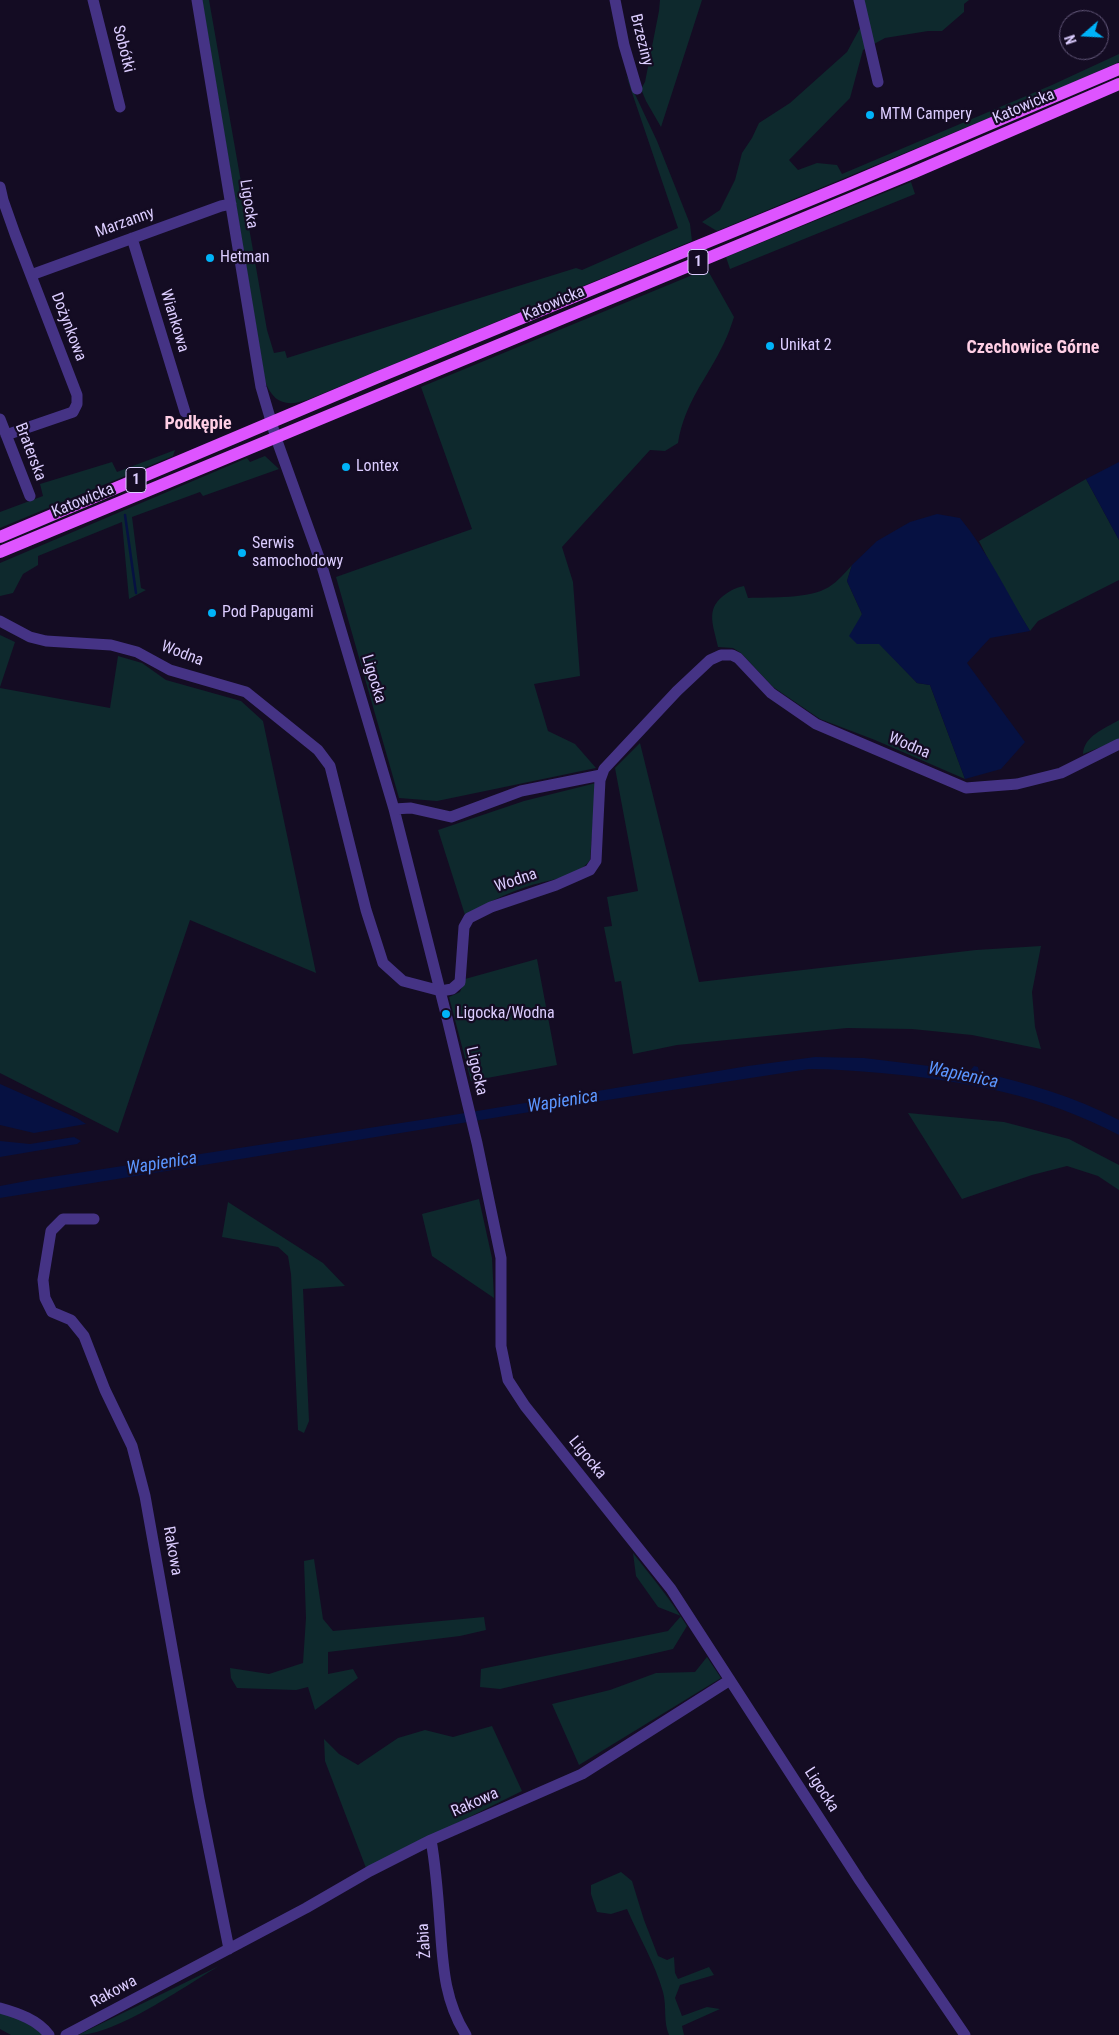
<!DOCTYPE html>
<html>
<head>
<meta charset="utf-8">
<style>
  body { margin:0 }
  #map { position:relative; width:1119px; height:2035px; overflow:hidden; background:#140c23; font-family:"Roboto Condensed",sans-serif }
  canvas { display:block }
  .north { position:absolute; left:1059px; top:10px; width:50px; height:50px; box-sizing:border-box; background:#140c23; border:1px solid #64597b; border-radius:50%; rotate:251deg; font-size:14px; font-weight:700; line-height:20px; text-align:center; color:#dccdff }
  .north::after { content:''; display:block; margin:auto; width:18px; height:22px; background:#00b3f8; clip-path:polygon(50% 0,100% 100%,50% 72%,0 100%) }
</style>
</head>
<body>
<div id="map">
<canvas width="1119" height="2035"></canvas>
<div class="north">N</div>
</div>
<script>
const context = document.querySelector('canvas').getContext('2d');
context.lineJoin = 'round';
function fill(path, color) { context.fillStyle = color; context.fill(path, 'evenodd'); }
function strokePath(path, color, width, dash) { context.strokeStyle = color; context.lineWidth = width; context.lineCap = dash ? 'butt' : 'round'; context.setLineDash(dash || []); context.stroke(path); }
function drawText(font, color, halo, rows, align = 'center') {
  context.font = font + ' "Roboto Condensed",sans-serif'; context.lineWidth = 4.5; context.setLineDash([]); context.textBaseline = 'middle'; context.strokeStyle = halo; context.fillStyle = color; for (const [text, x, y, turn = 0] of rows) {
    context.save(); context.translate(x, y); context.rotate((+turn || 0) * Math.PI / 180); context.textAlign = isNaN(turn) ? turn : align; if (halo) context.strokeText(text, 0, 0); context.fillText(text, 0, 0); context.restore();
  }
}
fill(new Path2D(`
  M202 0H209L267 330 274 353 285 351 287 358 576 268 582 270 678 228 626 75 657 141 690 224 692 241 307 400C286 407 273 403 265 381Z
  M660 0H702L661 127 646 101 641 89 645 82 659 11Z
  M864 0H969L964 4V12L942 31H928L885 38 863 50 850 98 789 160 798 170 817 163 837 165 842 174 1052 85 1119 54V62L1061 88 717 231 702 222 720 210 735 180 742 153 752 138 759 123 790 103 847 52 860 28Z
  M911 182 915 194 730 269 726 257Z
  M707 269 734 317C731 326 728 335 724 343 707 379 685 401 678 443L665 451 650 450 562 547 573 582 580 676 534 684 548 731 575 744 596 768 437 801 399 798 336 577 472 529 421 387Z
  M175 450 173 456 0 528V512L43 496 40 484 112 462 117 472Z
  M265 456 279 469 203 496 200 492 132 517 141 588 146 590 129 599 122 522 38 556V565L23 574 13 593 0 596V563L247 458 250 462Z
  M1086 479 1119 540V580L1038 621 1030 631 1002 586 979 541Z
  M852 565 847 581 862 614 857 644 879 643 917 683 930 685 965 779 875 740 820 719 773 687 741 653 733 648 718 647C714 627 705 610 723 596 731 590 735 588 744 586L748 598C771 597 809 599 829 587 838 581 845 573 852 565Z
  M0 635 15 642 0 687Z
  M118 656 142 663 166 680 241 701 263 721 316 973 190 920 118 1133 0 1073V688L110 708Z
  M1119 720V740L1083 754C1084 736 1104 729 1119 720Z
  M640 743 699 982 976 950 1041 946 1032 992 1035 1027 1041 1049 972 1035 912 1029 847 1028 677 1045 633 1054 621 981 615 982 604 927 612 926 607 897 638 891 615 768Z
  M596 783 590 860C578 878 545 880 526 887 505 894 485 904 465 915L438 830 524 801Z
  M537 959 557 1065 471 1081 449 997 460 992 465 979Z
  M908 1113 1004 1122 1069 1139 1119 1165V1190L1098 1176 1067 1166 1032 1175 962 1199Z
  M479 1199 492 1258 494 1298 432 1256 422 1214Z
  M228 1202 323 1263 345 1286 303 1289 309 1421 304 1433 298 1430 291 1274 288 1256 278 1247 222 1237Z
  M633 1553C652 1577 671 1600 687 1626L673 1649 500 1689 480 1687 481 1669 668 1631 681 1616 658 1607 636 1576Z
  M314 1559 323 1619 333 1631 484 1617 486 1630 460 1636 328 1652V1674L353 1669 358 1678 315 1710 308 1687 296 1690 237 1688 231 1678 230 1668 269 1674 303 1663 306 1618 304 1561Z
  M707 1657 721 1678 579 1765 552 1704 610 1690 656 1673 695 1672Z
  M492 1726 522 1791 366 1868 325 1761 324 1739 339 1754 358 1765 398 1738 425 1730 453 1737Z
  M621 1872 632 1881 644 1920 658 1956 667 1960 674 1957 675 1973 678 1979 709 1967 714 1975 680 1985 675 1998 682 2016 707 2007 720 2009 682 2026 684 2035H669C663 2021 667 2007 663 1992 655 1963 639 1937 627 1909L611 1914 597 1912 591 1894V1885Z
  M219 1966C185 1986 116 2035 78 2035Z
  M0 2012 27 2021 45 2035H11L0 2029Z`), '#0e292d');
fill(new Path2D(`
  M1119 462V540L1086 479Z
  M937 514 960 518C988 552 1007 593 1030 631L990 638 967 663 1025 742 1001 769 965 779 930 685 917 683 879 644H857L849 636 862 614 847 581 852 565 877 541 910 522Z
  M815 1057 864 1058 970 1071 974 1066 978 1067 979 1072C1028 1083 1075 1097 1119 1120V1135C1046 1096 963 1080 881 1073 856 1071 833 1069 809 1069L536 1111 0 1198V1186L32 1180 453 1115 748 1066Z
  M0 1084 77 1118 86 1124 34 1133 0 1125Z
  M74 1137 81 1141 77 1144 0 1157V1141L30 1144Z`), '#061142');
strokePath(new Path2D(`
  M125 515 136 593`), '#061142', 2.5);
strokePath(new Path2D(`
  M93 0 120 107
  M197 0 261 387 276 438 321 563 394 809 446 1014 477 1143 501 1258V1346L508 1380 525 1406 671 1589 860 1881 965 2035
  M615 0 624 45 637 89
  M859 0 878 82
  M0 187 3 200 15 234 77 395V404L73 412 6 435
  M132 238 185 412
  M31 275 221 206 231 204
  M0 419 30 496
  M0 621 30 637 46 641 111 645 137 652 170 670 246 692 318 750 330 766 366 910 383 963 403 981 441 991 452 989 460 982 464 927 469 918 491 907 556 885 590 870 596 861 600 780 604 769 677 691 710 660 721 655H732L738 658 771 693 816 724 966 788 1017 784 1061 773 1119 744
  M394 809 411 808 451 817 521 791 601 775
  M94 1219H63L51 1231 43 1280 45 1298 52 1312 71 1320 84 1336 105 1390 132 1446 145 1496 199 1799 229 1949
  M431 1840C436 1868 438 1896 440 1925 443 1965 444 2000 466 2035
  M0 2008C18 2013 38 2020 49 2035
  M66 2035 306 1908 370 1871 431 1840 582 1774 730 1680`), '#453385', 11);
strokePath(new Path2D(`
  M0 537 376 378 849 184 1119 69
  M0 552 915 172 1119 84`), '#de54ff', 12);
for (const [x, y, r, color] of [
  [870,115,5,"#00b3f8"],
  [210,258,5,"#00b3f8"],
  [770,346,5,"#00b3f8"],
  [346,467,5,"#00b3f8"],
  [242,553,5,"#00b3f8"],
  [212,613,5,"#00b3f8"],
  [446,1014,5,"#00b3f8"]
]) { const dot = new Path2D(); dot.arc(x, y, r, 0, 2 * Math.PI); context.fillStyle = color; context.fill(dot); strokePath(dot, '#140c23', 2); }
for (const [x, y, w] of [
  [698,262,20],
  [136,480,20]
]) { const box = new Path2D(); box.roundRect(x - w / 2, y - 12.5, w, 25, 4); context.fillStyle = '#140c23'; context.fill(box); strokePath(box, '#dccdff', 1); }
drawText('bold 15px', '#dccdff', null, [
  ["1",698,262],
  ["1",136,480]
]);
drawText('16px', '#dccdff', '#140c23', [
  ["Brzeziny",641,40,76],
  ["Sobótki",123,49,76],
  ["Katowicka",1024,107,-23],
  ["Ligocka",248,204,81],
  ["Marzanny",125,223,-20],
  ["Katowicka",554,304,-23],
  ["Wiankowa",174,321,73],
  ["Dożynkowa",68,327,69],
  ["Braterska",30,452,69],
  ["Katowicka",83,501,-22],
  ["Wodna",182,654,21],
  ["Ligocka",373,679,73],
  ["Wodna",909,746,23],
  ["Wodna",516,881,-19],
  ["Ligocka",476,1071,77],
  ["Ligocka",587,1458,51],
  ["Rakowa",172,1551,80],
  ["Ligocka",821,1790,57],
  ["Rakowa",475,1803,-24],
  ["Żabia",425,1941,-94],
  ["Rakowa",114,1992,-28]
]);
drawText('16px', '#dccdff', '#140c23', [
  ["MTM Campery",880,115],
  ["Hetman",220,258],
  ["Unikat 2",780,346],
  ["Lontex",356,467],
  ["Serwis",252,544],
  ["samochodowy",252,562],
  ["Pod Papugami",222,613],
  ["Ligocka/Wodna",456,1014]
], 'left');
drawText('bold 18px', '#ffcfe5', '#140c23', [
  ["Czechowice Górne",1033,348],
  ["Podkępie",198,424]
]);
drawText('italic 18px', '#5b96ff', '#140c23', [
  ["Wapienica",963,1076,12],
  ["Wapienica",563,1102,-9],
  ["Wapienica",162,1164,-9]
]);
</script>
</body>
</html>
